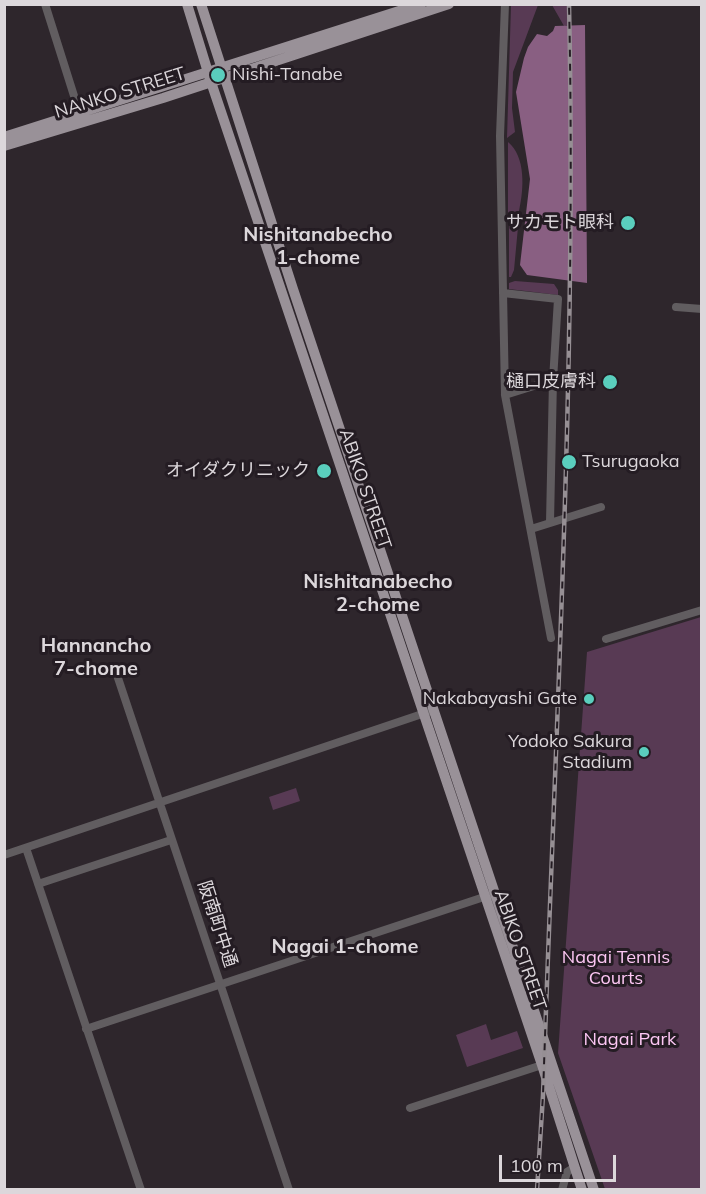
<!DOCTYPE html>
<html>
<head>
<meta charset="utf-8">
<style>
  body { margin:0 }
  #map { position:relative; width:706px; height:1194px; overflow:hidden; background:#2e262c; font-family:Mulish,sans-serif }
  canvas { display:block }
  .frame { position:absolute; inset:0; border:6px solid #dcd7db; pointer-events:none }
  .scale { position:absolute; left:499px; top:1155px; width:117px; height:27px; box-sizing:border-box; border:3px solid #dcd7db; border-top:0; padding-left:8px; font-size:18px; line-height:21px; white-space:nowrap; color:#dcd7db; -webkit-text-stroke:4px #241c23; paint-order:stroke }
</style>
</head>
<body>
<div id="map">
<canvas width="706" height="1194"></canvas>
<div class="frame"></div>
<div class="scale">100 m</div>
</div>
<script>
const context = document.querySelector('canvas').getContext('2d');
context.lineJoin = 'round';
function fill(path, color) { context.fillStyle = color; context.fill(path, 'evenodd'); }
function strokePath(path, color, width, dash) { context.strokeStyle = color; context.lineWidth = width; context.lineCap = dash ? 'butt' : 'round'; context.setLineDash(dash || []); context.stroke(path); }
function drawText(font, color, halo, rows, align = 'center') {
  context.font = font + ' Mulish,"Noto Sans JP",sans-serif'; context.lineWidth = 6; context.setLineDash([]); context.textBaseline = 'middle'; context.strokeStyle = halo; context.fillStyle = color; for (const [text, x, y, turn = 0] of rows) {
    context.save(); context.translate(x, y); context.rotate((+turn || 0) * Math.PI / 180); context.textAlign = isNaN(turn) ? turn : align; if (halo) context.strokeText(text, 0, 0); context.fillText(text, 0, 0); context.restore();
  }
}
fill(new Path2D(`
  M511 5H538L513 72 512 108 515 132 507 138Z
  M552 5H567L568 25 564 26Z
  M508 142C526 157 524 189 519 211L508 217Z
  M509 221 516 223 518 227 514 270 511 277H509Z
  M515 281 554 284 558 290V295L509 289V283Z
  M701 617V1189H605L558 1053 587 652Z
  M296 788 300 801 273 810 269 797Z
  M486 1024 491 1040 517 1031 523 1048 467 1067 456 1035Z`), '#583a54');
fill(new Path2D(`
  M585 25 587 276V283L527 275 520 265 530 179 516 92 524 58 528 47 537 34 547 36 553 31 555 26Z`), '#895f82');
strokePath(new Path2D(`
  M45 4 81 118
  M505 4 500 136 505 395 551 638
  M503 293 558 299 553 380 550 522
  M676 307 702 309
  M505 395 553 380
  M531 529 601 507
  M606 639 702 610
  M115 669 289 1190
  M26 848 141 1190
  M4 855 428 712
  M38 884 171 840
  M86 1029 490 895
  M410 1108 542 1065
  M562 1190 567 1172 575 1167`), '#615d60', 8);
strokePath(new Path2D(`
  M187 4 211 82 542 1065 582 1190
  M201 4 293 289 594 1190
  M4 137 421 4
  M4 146 163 98 449 4`), '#999198', 10);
const rail = new Path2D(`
  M537 1190 543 1095C555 732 577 368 569 4`);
strokePath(rail, '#968f94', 4.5);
strokePath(rail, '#241c23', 2, [7]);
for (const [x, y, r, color] of [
  [218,75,8,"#5acebd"],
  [628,223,8,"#5acebd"],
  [610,382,8,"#5acebd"],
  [569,462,8,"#5acebd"],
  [324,471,8,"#5acebd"],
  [589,699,6,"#5acebd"],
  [644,752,6,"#5acebd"]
]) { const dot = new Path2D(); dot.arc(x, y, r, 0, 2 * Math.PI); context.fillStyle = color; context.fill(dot); strokePath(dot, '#241c23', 2); }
drawText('18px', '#dcd7db', '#241c23', [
  ["Nishi-Tanabe",232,75,"left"],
  ["サカモト眼科",614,223],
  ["樋口皮膚科",596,382],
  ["Tsurugaoka",582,462,"left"],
  ["オイダクリニック",310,471],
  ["Nakabayashi Gate",577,699],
  ["Yodoko Sakura",632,742],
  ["Stadium",632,763]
], 'right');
drawText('18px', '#dcd7db', '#241c23', [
  ["NANKO STREET",120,93,-17],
  ["ABIKO STREET",365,489,71],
  ["阪南町中通",217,924,72],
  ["ABIKO STREET",520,950,71]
]);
drawText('18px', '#fdc7f4', '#241c23', [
  ["Nagai Tennis",616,958],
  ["Courts",616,979],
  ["Nagai Park",630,1040]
]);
drawText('bold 20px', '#dcd7db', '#241c23', [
  ["Nishitanabecho",318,235],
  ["1-chome",318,258],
  ["Nishitanabecho",378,582],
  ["2-chome",378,605],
  ["Hannancho",96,646],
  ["7-chome",96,669],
  ["Nagai 1-chome",345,947]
]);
</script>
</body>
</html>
